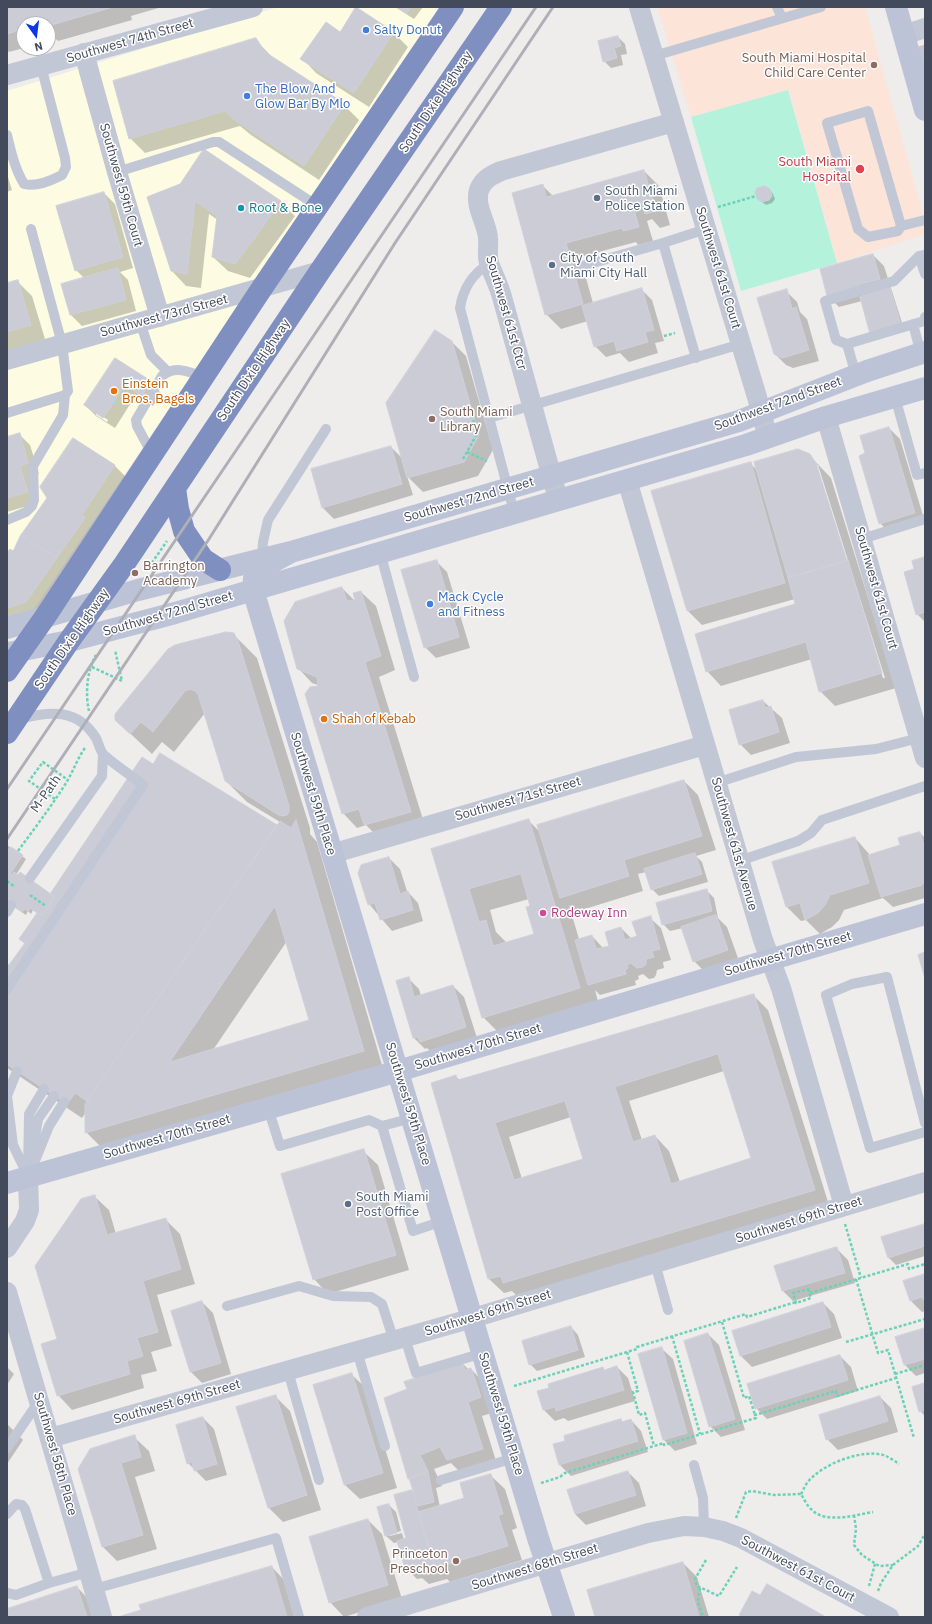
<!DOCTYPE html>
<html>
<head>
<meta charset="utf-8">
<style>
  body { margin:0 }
  #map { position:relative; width:932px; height:1624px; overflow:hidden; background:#efecec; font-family:"IBM Plex Sans",sans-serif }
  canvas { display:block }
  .frame { position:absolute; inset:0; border:8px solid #434a5b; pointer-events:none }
  .north { position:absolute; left:16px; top:16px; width:40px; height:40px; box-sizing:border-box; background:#fff; border:1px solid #b4b7bd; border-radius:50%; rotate:166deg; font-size:11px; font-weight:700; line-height:16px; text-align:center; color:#434a5b }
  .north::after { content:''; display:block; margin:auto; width:14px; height:18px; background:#0b36ea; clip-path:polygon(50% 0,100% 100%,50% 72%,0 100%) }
</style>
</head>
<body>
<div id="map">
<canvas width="932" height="1624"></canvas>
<div class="frame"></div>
<div class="north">N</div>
</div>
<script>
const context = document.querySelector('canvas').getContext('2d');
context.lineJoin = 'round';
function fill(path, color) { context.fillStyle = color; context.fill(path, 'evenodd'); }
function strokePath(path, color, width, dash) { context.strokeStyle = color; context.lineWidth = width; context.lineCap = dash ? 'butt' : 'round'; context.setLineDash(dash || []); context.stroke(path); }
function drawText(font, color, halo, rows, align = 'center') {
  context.font = font + ' "IBM Plex Sans",sans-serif'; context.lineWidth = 3; context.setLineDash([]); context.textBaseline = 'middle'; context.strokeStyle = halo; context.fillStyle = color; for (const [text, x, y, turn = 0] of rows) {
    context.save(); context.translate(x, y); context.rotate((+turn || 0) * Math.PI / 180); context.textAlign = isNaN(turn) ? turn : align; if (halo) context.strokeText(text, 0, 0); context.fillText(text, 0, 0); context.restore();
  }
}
fill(new Path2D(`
  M278 7H439L32 612 7 619V91Z`), '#fdfce2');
fill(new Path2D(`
  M657 7H865L925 221V234L837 263 789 91 691 117Z`), '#fde4d8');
fill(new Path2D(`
  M788 90 837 263 741 291 691 117Z`), '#b5f2db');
fill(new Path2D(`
  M7 7H162L131 16 132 20 58 41 55 38 48 40V24H24V48L9 52 7 50Z
  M395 7H423L414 19Z
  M357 8 394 33 408 47 369 107 316 73 302 58 340 33Z
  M618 37 625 44 627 54 621 55 623 65 611 68 604 61Z
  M255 39 273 58 344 105 359 120 319 180 251 135 240 126 145 153 130 138Z
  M644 171 659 186 670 225 660 228 652 219 647 221 653 241 638 245 636 242 580 257 593 303 641 289 652 300 664 341 655 343 658 353 629 362 620 353 606 357 595 346 588 321 561 329 546 314 542 185 553 196Z
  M7 174 12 190 7 192Z
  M770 190 773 194 775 199 772 203 766 205 758 199Z
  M104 193 115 204 133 268 120 272 128 280 136 311 82 326 71 315 84 278 76 270Z
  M148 198 280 202 295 216 250 278 228 271 213 257 218 220 209 214 201 288 186 286 172 271Z
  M873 255 884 266 904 329 862 301 839 307 828 296Z
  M17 281 32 296 45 339 7 351V285Z
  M786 291 797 302 800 312 807 319 819 361 793 368 786 365 775 354Z
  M451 341 466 356 493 450 478 476 423 492 407 476 413 495 334 519 323 508 312 470 391 447 403 459Z
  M115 359 150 382 161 393 153 406 136 395 115 428 96 416 85 405ZM96 412 108 420 107 422 96 415Z
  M889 428 900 439 925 522V524L891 534 880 523Z
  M19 434 30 445 39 474 30 477 38 503 7 512V438Z
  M74 439 115 466 129 480 37 612 7 622V554L13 552 48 498Z
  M809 455 831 478 896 688 835 706 820 691 812 659 721 686 707 671 797 605 795 599 702 625 688 611 653 492 750 463 757 470ZM816 465H818L885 678H883Z
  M925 558V622L917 614 915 569Z
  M436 561 447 572 470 648 436 658 425 647Z
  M342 588 355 601 361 592 376 606 395 670 379 677 425 826 380 839 366 825 357 828 343 813 321 686 312 683 298 668Z
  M230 633 236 637 257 658 310 828V834L317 842 384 1072 107 1153 86 1132V1112L82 1118 7 1068V965L9 967 25 944 20 939 38 913 33 910 31 914 28 911 26 915 7 902V845L26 859 16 875 51 895 153 766 277 827 280 822 247 802 226 781 205 713 174 752 162 742 152 754 117 721ZM287 941 310 1021 213 1050Z
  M763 701 782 718 790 743 751 755 740 744Z
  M684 781 698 795 716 850 696 856 702 862 708 882 659 896 652 889 646 872 638 874 643 891 575 912 569 905 579 939 592 936 603 948 611 946 621 928 632 939 638 937 650 918 661 928 671 960 663 962 664 968 657 970 656 975 654 978 649 979 643 974 638 976 639 979 635 981 636 985 600 995 595 990 600 1009 504 1038 483 1017 432 850 529 821 541 833ZM529 899 535 935 507 943 496 932 490 910Z
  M920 833 925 838V898L893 907 883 898 844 910 839 920 832 927 820 934 806 920 801 921 787 907 855 838 870 855 902 845Z
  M389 858 400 869 407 891 418 903 423 921 392 931 369 904Z
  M706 890 714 898 718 918 727 927 739 961 705 972 694 961 683 928 670 931 663 924Z
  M408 978 419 989 421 996 453 986 464 997 477 1038 431 1052 427 1048 425 1049 414 1038 397 982Z
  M753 995 768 1010 829 1205 518 1297 512 1291 504 1293 489 1279 455 1076 460 1080ZM724 1071 753 1159 680 1182 669 1151 655 1136 642 1140 629 1101ZM571 1117 584 1159 522 1179 509 1137Z
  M363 1151 378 1165 409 1270 328 1294 314 1279Z
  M94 1196 109 1210 116 1234 165 1219 180 1234 195 1284 157 1295 172 1346 151 1352 157 1371 141 1375 144 1388 72 1410 58 1395 59 1339Z
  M925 1225V1256L896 1265 889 1258Z
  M837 1249 848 1260 855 1283 793 1301 782 1290Z
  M925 1275V1311L922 1312 911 1301Z
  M202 1302 213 1313 231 1374 202 1383 191 1372Z
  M823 1303 834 1314 842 1338 752 1367 741 1356 734 1331Z
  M571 1327 578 1335 585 1357 537 1371 530 1364Z
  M925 1329V1373L916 1376 905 1365 897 1338Z
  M708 1334 719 1345 745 1430 721 1437 710 1426Z
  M662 1349 673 1359 697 1444 675 1451 664 1440 639 1355Z
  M840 1356 851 1367 858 1391 767 1419 756 1408Z
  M462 1363 469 1370 471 1369 485 1384 495 1412 482 1416 497 1464 462 1474 451 1463 434 1469 442 1486 436 1488 440 1507 465 1499 490 1475 505 1489 517 1528 512 1530 522 1560 450 1582 447 1579 429 1584 422 1578 417 1579 406 1568 398 1542 394 1543 386 1536 379 1508 389 1505 396 1512 401 1531 390 1534V1536L402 1533 404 1540 407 1539 412 1491 416 1495 408 1390Z
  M7 1367 14 1374 7 1385Z
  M617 1367 628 1378 635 1401 568 1421 564 1418 555 1421 544 1410 550 1389 602 1368 605 1371Z
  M352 1375 367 1389 397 1488 360 1499 345 1485 314 1386Z
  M925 1384V1416L920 1411Z
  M275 1396 290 1411 321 1510 283 1522 268 1507Z
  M880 1397 891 1408 898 1432 838 1450 827 1439Z
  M203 1418 214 1429 227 1475 206 1481 188 1463Z
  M620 1420 623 1423 631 1420 641 1431 648 1452 571 1476 560 1465 554 1445Z
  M7 1424 23 1440 7 1464Z
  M134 1437 149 1451 155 1471 135 1477 157 1549 117 1561 103 1547 80 1469Z
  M628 1472 639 1483 646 1506 586 1525 575 1514Z
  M368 1520 382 1534 402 1599 344 1617 330 1602Z
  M683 1563 697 1577 709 1617H596Z
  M272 1567 286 1582 297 1617H122Z
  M77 1587 91 1602 96 1617H7V1610Z`), '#0003');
const building = new Path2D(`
  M7 7H113L48 26V24H24V29L7 34Z
  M356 7 394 32 354 93 300 59 326 22 340 32Z
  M397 7H411L407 13Z
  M618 36 621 46 614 48 617 58 603 62 598 41Z
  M256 38 265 52 345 104 304 166 236 121 225 111 129 139 113 81Z
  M204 149 281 201 255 238 235 264 212 257 217 216 195 201 187 274 171 271 147 197 180 184Z
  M644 170 656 211 645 214 642 204 633 206 639 227 623 231 622 228 566 243 583 304 545 315 512 193 543 184 546 197Z
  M765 186 770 189 772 196 769 200 762 202 757 199 755 192 757 188Z
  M104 192 123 257 75 271 56 206Z
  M873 254 880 279 858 285 859 288 827 296 820 269Z
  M118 268 126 300 70 315 61 284Z
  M18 280 31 325 7 332V283Z
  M642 288 654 330 645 332 648 342 617 351 614 341 594 347 582 306Z
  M890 288 901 325 870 334 860 297Z
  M787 289 792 309 796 307 809 350 782 358 774 354 757 298Z
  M435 330 452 341 479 435 464 462 407 478 386 403Z
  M115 358 151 381 142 396 125 385 103 418 84 405Z
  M889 427 915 513 879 524 859 456 865 453 860 436Z
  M20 433 28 463 20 466 28 492 7 498V437Z
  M73 438 115 465 82 515 85 518 57 558 21 535 47 498 40 487Z
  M391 446 402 484 322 508 311 469Z
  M798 449 810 454 816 463 847 561 788 578 754 462Z
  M751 462 785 583 687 611 651 491Z
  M21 535 57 558 26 602 7 608V553L10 549 13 551Z
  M925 557V612L916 615 904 572 914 569 912 561Z
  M437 560 459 637 424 648 401 570Z
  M848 560 882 673 819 692 806 642 706 672 695 634 795 604 788 578Z
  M342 587 347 601 355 600 353 593 361 591 381 656 365 662 411 812 364 825 359 809 342 814 305 694 310 687 318 686 317 677 297 669 284 621 295 602Z
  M226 632 234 633 238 641 289 806V812L287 815 282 816 277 814 225 781 198 694 195 691 190 689 185 691 153 732 141 722 130 734 115 720V714L168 649 175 645Z
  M763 700 765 708 771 706 779 732 739 745 729 710Z
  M160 753 277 825 87 1101 75 1093 67 1104 7 1064V964L9 965 25 943 19 939 37 913 42 916 48 907 55 897 50 894 142 757 153 764Z
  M684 780 702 836 624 860 629 876 560 898 537 825Z
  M529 819 580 988 482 1018 431 849ZM521 874 530 906 526 907 534 934 493 946 486 920 479 922 469 889Z
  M296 820 364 1051 85 1133V1105L87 1101 280 821 291 828ZM275 906 309 1020 170 1062Z
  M920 832 925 849V880L922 885 881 897 868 855 900 845 898 838Z
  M855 837 869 883 830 895 825 905 818 913 805 920 800 903 786 907 772 862Z
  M11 847 23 855 10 874 12 875 14 872 18 875 20 872 55 897 42 916 30 908 28 911 24 909 22 912 7 902V852Z
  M695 853 702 874 651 890 644 869Z
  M389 857 400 894 408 891 413 910 380 920 375 903 368 905 358 873 361 865Z
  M707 889 712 911 662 925 656 903Z
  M716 915 728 950 693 962 681 927Z
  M651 916 660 949 652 951 654 957 646 959V964L643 967 637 968 631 963 627 965 628 968 625 970 626 974 588 985 575 940 592 935 596 949 609 946 605 932 621 927 625 940 637 936 632 922Z
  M925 952V978L918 955Z
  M409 977 414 997 453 985 466 1027 420 1042 418 1037 413 1038 396 981Z
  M754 994 815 1190 503 1283 501 1276 488 1279 431 1083 456 1075 457 1080ZM718 1054 751 1158 671 1184 655 1135 633 1142 615 1087ZM565 1101 583 1159 514 1180 495 1123Z
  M364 1149 396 1255 313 1280 281 1174Z
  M95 1195 107 1235 166 1218 181 1269 143 1281 158 1332 137 1338 143 1356 127 1361 130 1374 57 1396 41 1344 57 1339 35 1266 81 1199Z
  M925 1224V1246L888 1258 881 1237Z
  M837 1247 845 1273 782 1291 774 1266Z
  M925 1274V1302L922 1297 910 1301 903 1281Z
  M202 1301 221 1363 190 1372 171 1311Z
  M823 1302 831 1327 740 1356 732 1331Z
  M571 1326 578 1350 529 1365 522 1341Z
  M925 1328V1359L904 1365 895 1337Z
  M708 1333 735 1419 709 1427 684 1341Z
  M662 1347 687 1433 663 1440 638 1354Z
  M840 1355 848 1380 755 1409 747 1384Z
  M462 1362 465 1370 471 1368 481 1397 468 1402 483 1449 447 1460 440 1447 420 1455 428 1471 408 1479 384 1398 407 1389 404 1382Z
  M617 1366 624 1390 556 1411 555 1407 543 1410 537 1391 549 1388 548 1384 603 1367 604 1370Z
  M352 1373 383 1473 344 1485 313 1385Z
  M925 1383V1410L919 1412 912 1387Z
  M276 1395 307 1495 268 1508 236 1407Z
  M880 1396 888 1421 826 1440 819 1415Z
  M203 1417 217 1464 194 1471 192 1462 187 1464 176 1425Z
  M621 1419 622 1422 631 1419 638 1441 559 1465 553 1444 565 1441 564 1436Z
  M135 1435 141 1457 121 1463 143 1535 102 1547 78 1469 90 1449Z
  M628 1471 636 1495 575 1514 567 1490Z
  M428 1472 434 1502 418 1506 409 1478Z
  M491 1474 503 1514 498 1515 508 1546 435 1568 418 1512 464 1498 460 1483Z
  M412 1490 435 1568 417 1573 415 1566 405 1569 397 1541 406 1538 394 1495Z
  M389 1504 397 1533 385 1536 377 1507Z
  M368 1519 388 1585 329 1603 309 1537Z
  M683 1562 699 1617H595L587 1590Z
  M272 1566 287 1617H121V1616L141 1610 139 1605Z
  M767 1584 826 1617H743L739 1615 752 1591 760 1595Z
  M77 1586 87 1617H7V1609Z`);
fill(building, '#cbccd5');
strokePath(building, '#cfd0d9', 1);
strokePath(new Path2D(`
  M718 207 756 196
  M664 336 675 333
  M467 452 487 461
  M463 459 477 434 471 412 474 411
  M149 567 167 541
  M92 667 122 681 115 650
  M89 711C85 694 87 670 96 655
  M55 799 29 781 43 762 68 780
  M18 851C34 829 51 807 66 783 73 772 77 759 85 748
  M7 881 14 886
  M30 895 46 906
  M845 1224 861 1278
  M856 1279 878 1353 888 1350 914 1438
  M808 1289 811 1298 796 1303 793 1293Z
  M810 1293 908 1264 909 1269 925 1264
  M722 1322 744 1398 749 1396 755 1415
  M672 1336 700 1434
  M846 1342 925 1319
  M627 1352 638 1391 633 1392 639 1415 645 1413 654 1446
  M895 1374 925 1365
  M514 1386 637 1349V1347L746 1314 747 1317 796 1302
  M541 1483 560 1477 565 1473 664 1443V1445L756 1418 755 1415 836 1391 837 1396 896 1378
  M801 1494C803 1491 804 1487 807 1483 820 1465 864 1447 886 1456 890 1458 895 1461 899 1464
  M854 1515 856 1529 854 1545 862 1555 879 1566 893 1565
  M736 1518 746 1492 752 1491 774 1495 801 1494C804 1499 807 1506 812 1510 826 1524 855 1515 873 1512
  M706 1560 695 1579 697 1586 719 1596 737 1567
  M869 1586 875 1564
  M700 1588 698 1601 703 1617
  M878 1591 881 1583 893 1565 918 1546 925 1534`), '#6bd2b8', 2.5, [3, 2]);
strokePath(new Path2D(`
  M777 7 782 18
  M654 56 821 7
  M7 135C11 152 15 169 24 184 37 187 50 181 62 175L66 167 65 158 41 66
  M117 172 213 142H219L319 207
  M901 226 868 111 827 123 858 229 868 237 898 231 901 226 925 220
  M663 243 706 229
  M925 255 919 256 894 281 825 301 836 340 847 344 924 321 925 317
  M919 256 925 274
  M489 264C473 273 463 289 460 308L514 512
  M582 266 663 243 696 358
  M140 322 151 355 167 371
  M913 324 921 354
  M847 344 856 375
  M895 397 917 475 925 473
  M7 413 65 395 68 391 62 344 31 229
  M489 418 741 344
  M152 454 137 426 136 420 162 376C175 364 190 373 205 377
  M7 520 26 512 32 506 34 500 33 466 63 415 65 395
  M862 539 925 519
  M380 552 414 677
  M262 559 263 542 268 520 326 429
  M716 783 796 757 876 749 919 738
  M739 861 798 841 811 833 822 820 925 786
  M30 878 102 776 103 754
  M7 912 11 905
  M7 989 143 785C131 775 116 766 104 755 100 751 99 744 96 738 77 708 50 711 19 719
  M17 1071 7 1096 13 1145 28 1176
  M268 1108 280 1146 369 1120 382 1126 413 1231 443 1221
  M925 1123 887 977 852 984 826 995 870 1148 925 1132
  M382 1126 412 1118
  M33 1149 38 1119 54 1096
  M31 1171 49 1126 64 1102
  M28 1172 29 1114 44 1089
  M655 1263 668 1310
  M227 1306 299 1286 333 1296 371 1297 382 1304 394 1341
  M405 1338 416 1373 483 1353
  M357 1351 385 1446
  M288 1371 319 1480
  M7 1448 39 1401
  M694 1465 703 1498 704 1527
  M441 1480 514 1458
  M7 1514 16 1504 22 1505 25 1509 49 1583
  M94 1589 276 1538 299 1617
  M7 1593 16 1595 49 1583 89 1572`), '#c1c7d5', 10);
strokePath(new Path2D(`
  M639 7 757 397 768 438
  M904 35 925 28
  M84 53 117 172 160 317
  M910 59 925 55
  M7 75 253 7
  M7 360 320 271
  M826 417 925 758
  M627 480 763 940 781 988 844 1206
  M558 499 502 297C499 286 494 276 490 266 486 257 489 247 488 238 487 223 474 206 479 190 483 179 492 175 501 171L674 122
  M331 854 705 745
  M7 1248 25 1221 29 1210 28 1176
  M7 1292 102 1617
  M50 1438 473 1318 925 1182
  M367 1617 648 1533 684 1526 704 1527 723 1531 741 1538 889 1617`), '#c1c7d5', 20);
strokePath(new Path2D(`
  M896 7 925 110
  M291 552 261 568 254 578 253 590 538 1538 564 1617
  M7 628 138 590 291 552 739 421 867 371 925 352
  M8 653 69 641 175 613 746 445 826 417 925 388
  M7 1183 378 1077 749 966 925 914`), '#bdc3d7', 22);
strokePath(new Path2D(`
  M175 488 178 509 184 531 203 559 220 570
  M7 671 45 617 262 288 453 7
  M7 733 69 641 123 566 320 271 501 7`), '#7f8fc0', 22);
strokePath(new Path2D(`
  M7 789 536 7
  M7 839 209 539 395 243 553 7`), '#aeafb7', 3);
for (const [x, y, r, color] of [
  [366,30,4,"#3f7fe0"],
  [874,65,4,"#8d6e63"],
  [247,96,4,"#3f7fe0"],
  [860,169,5,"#e0444e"],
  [597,198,4,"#5c6f8a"],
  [241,208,4,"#0f9aa8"],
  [552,265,4,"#5c6f8a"],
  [114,391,4,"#e8710a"],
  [432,419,4,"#8d6e63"],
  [135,573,4,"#8d6e63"],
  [430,604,4,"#3f7fe0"],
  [324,719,4,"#e8710a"],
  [543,913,4,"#d1479c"],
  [348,1204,4,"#5c6f8a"],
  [456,1561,4,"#8d6e63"]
]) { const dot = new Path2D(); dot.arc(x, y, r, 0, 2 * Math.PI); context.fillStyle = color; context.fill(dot); strokePath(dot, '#fff', 1.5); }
drawText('13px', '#366cbe', '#fff', [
  ["Salty Donut",374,30],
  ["The Blow And",255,89],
  ["Glow Bar By Mlo",255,104],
  ["Mack Cycle",438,597],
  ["and Fitness",438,612]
], 'left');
drawText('13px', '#434a5b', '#fff', [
  ["Southwest 74th Street",130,41,-16],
  ["South Dixie Highway",436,102,-56],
  ["Southwest 59th Court",121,185,74],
  ["Southwest 61st Court",718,268,73],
  ["Southwest 61st Ctcr",506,313,74],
  ["Southwest 73rd Street",164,316,-15],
  ["South Dixie Highway",254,370,-56],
  ["Southwest 72nd Street",778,404,-20],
  ["Southwest 72nd Street",469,500,-16],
  ["Southwest 61st Court",876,588,74],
  ["Southwest 72nd Street",168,614,-16],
  ["South Dixie Highway",72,639,-55],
  ["M-Path",46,794,-55],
  ["Southwest 59th Place",313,794,73],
  ["Southwest 71st Street",518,799,-16],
  ["Southwest 61st Avenue",734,844,74],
  ["Southwest 70th Street",788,954,-16],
  ["Southwest 70th Street",478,1047,-17],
  ["Southwest 59th Place",408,1104,73],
  ["Southwest 70th Street",167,1137,-16],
  ["Southwest 69th Street",799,1220,-17],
  ["Southwest 69th Street",488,1313,-17],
  ["Southwest 69th Street",177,1402,-16],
  ["Southwest 59th Place",501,1414,73],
  ["Southwest 58th Place",55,1454,74],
  ["Southwest 68th Street",535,1567,-17],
  ["Southwest 61st Court",798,1569,28]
]);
drawText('13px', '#785e54', '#fff', [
  ["South Miami Hospital",866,58],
  ["Child Care Center",866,73],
  ["South Miami",440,412,"left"],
  ["Library",440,427,"left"],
  ["Barrington",143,566,"left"],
  ["Academy",143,581,"left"],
  ["Princeton",448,1554],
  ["Preschool",448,1569]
], 'right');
drawText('13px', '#be3a42', '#fff', [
  ["South Miami",851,162],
  ["Hospital",851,177]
], 'right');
drawText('13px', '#4e5e75', '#fff', [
  ["South Miami",605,191],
  ["Police Station",605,206],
  ["City of South",560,258],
  ["Miami City Hall",560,273],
  ["South Miami",356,1197],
  ["Post Office",356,1212]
], 'left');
drawText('13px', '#0d838f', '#fff', [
  ["Root & Bone",249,208]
], 'left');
drawText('13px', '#c56008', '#fff', [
  ["Einstein",122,384],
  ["Bros. Bagels",122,399],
  ["Shah of Kebab",332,719]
], 'left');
drawText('13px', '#b23c85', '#fff', [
  ["Rodeway Inn",551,913]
], 'left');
</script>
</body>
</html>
